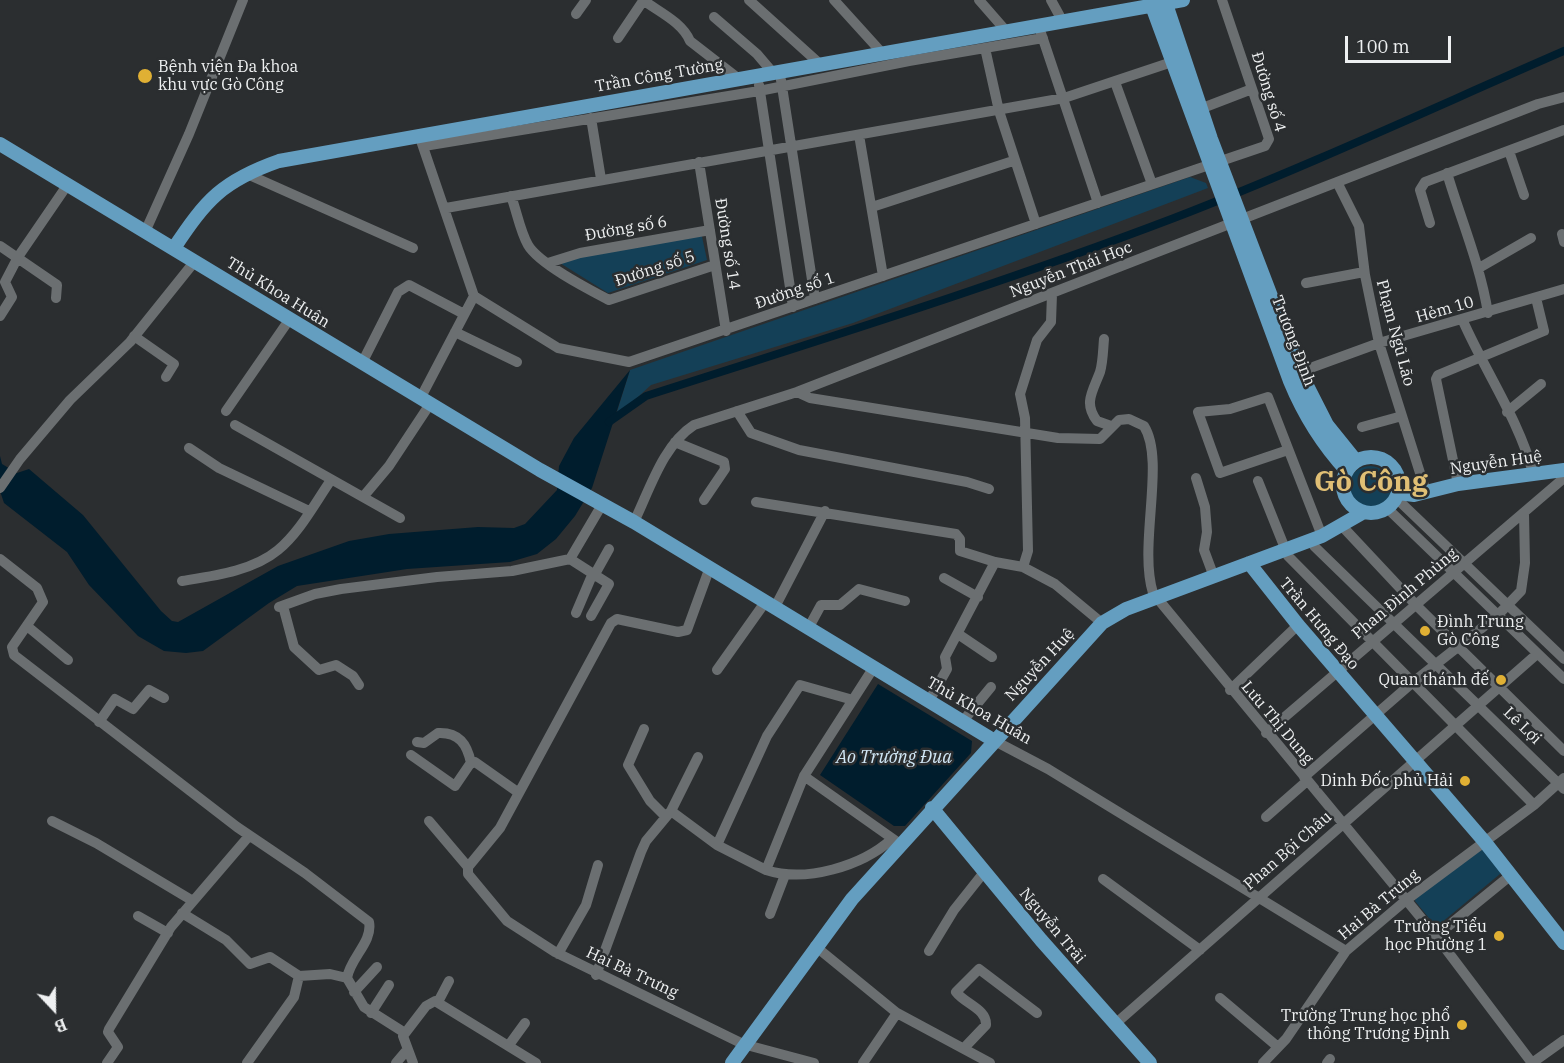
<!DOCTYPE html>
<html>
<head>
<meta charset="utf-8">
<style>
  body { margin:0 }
  #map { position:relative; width:1564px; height:1063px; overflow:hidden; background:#2b2e30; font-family:"IBM Plex Serif",serif }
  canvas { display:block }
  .north { position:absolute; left:24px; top:979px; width:60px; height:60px; -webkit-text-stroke:4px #2b2e30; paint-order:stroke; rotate:158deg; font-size:16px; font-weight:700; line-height:24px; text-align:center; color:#eef0f1 }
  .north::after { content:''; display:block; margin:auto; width:21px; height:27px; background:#eef0f1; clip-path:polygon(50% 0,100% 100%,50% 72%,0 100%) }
  .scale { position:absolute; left:1345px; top:36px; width:106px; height:27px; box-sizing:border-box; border:3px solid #eef0f1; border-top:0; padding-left:8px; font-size:18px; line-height:21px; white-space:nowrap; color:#eef0f1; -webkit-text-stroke:4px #2b2e30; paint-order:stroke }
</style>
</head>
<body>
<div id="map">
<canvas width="1564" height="1063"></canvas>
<div class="north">B</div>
<div class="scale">100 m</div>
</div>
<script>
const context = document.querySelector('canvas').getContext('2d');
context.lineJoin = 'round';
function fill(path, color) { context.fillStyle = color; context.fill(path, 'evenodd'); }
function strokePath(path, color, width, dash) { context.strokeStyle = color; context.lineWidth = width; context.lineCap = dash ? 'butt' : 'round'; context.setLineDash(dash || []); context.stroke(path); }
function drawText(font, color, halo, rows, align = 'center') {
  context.font = font + ' "IBM Plex Serif",serif'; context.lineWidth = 5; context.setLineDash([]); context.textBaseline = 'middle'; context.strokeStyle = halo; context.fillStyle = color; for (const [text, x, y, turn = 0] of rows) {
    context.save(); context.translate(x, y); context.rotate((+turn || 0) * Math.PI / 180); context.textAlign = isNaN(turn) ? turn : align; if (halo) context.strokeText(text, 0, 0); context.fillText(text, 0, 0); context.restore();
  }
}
fill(new Path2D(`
  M1190 177 1206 183 1208 188 853 323 651 385 615 418 630 370Z
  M701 232 707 260 608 293 560 263 558 258Z
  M1348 488a22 22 0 1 1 44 0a22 22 0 1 1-44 0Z
  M1479 845 1501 867 1500 874 1441 923H1433L1415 901 1417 892Z`), '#144057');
fill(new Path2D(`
  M630 370 592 488 575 516 556 539 537 554 510 562 407 569 297 586 269 603 203 651 186 653 164 651 138 636 89 585 67 552 4 503 0 491V456L2 464 17 473 29 469 83 515 161 611 172 621 178 622 278 566 349 541 389 534 478 527 514 528 525 524 557 490 559 466 574 438Z
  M878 684 972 741 971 753 905 826H894L820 775Z`), '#001d2d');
strokePath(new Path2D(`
  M609 422 646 396C823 339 1001 284 1174 218 1306 167 1435 107 1564 51`), '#001d2d', 8);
strokePath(new Path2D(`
  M643 0C659 12 682 22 690 41L739 79
  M749 0 821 65
  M834 0 883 54
  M979 0 1007 32
  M1051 0 1063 22
  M576 14 586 0
  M714 17 757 54 774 74
  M1041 33 1098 203
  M618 38 643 1
  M985 48 999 111 1036 224
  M781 80 815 299
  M1115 82 1152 184
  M759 85 793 307
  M1200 109 1252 89
  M591 118 601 179
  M419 135 474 296 558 348 629 362 1265 146 1269 139 1222 0
  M859 135 883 276
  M424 146 759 91 909 61 1043 38
  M1509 151 1524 195
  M699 162 726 331
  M1447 173C1461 220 1480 264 1488 313
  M247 174 413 248
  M1337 182 1359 226 1365 275 1379 343 1426 492
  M511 196C517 212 520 231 528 245 539 264 588 289 609 300L715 265
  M872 207 1013 161
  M446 208 1064 98 1172 62
  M1430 223 1420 190 1425 182 1564 130
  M145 232 189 134 243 0
  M1562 234 1564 242
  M0 246 57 285 56 298
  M548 263 580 253 710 230
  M1479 268 1531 238
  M1306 283 1364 272
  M0 316 12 297 5 282 18 257 68 184
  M1463 321C1485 371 1519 420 1533 473
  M455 332 517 362
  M134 336 174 364 166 377
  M1104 339C1103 350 1103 362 1100 372 1093 391 1083 403 1097 421L1111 426
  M362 363 398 292 409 285 464 314
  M1294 374 1379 343 1564 289
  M797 392 810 398 1058 438 1100 439 1119 420 1129 419 1144 426C1166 461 1138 545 1153 593L1436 936 1532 1063
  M420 399 474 296
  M226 411 289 320
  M737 411 751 433 799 450 967 482 989 489
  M1507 412 1541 384
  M235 425 400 518
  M1362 427 1402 416
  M675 442 724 462 725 469 704 500
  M189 448 219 468 309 511
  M1288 450 1220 473 1198 412 1230 409 1268 397 1322 536
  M1196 478 1205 507 1207 532 1204 550 1214 577
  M1258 481 1288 556 1534 805
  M1458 484 1436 379 1438 375 1544 331 1536 298
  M0 488 20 459 70 400 130 342 195 261
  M363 497 389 466 430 404
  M1396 498 1564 659
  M756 502 956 534 960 539V551L995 562 1023 567 1028 551 1025 418 1020 394 1037 340 1051 322 1052 294
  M1387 508 1564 679
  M634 522C650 489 663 445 694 425L797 392 1538 104 1564 97
  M1342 526 1416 605 1564 751
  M1310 540 1315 547 1564 789
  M0 559 37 588 43 602 12 647 14 655 237 827 305 873 369 922C373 942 350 958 347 978L364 1007 405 1033
  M570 559 603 503
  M1023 567 1055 584 1102 623
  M595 574 609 549
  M944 578 978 597
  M182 581C213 576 253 571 278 550 300 532 315 503 331 480
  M283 606 294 647 319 670 336 665 353 676 359 685
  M279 607 315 594 341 589 437 577 512 571 570 559 609 584 591 616
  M775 607 825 511
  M576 613 593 573
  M27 626 68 660
  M809 627 821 605H840L859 589 905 601
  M958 634 992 657
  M874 667 804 776 766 870C806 883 862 866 892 839
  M717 670 766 601
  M1230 690 1298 625
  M929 701 947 669 945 657 995 562
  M963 721 991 687
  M99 722 115 699 133 709 149 690 164 698
  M644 729 628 765 650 801 666 817
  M1266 733 1564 478
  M993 740 1048 769 1346 951
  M417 742 424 743 438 733C459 732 467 744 471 763
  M411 755 455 786 470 764 475 762 519 793
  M698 757 671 811 717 845 766 870
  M804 776 896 841
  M1304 777 1412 683 1497 616 1521 591 1525 563 1524 513
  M1266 817 1307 781
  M52 821 96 843 193 901
  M429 821 468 867V874L507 921 555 952 743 1044 814 1063
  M717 845 767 736 800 685 853 700
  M468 867 500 828 611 623 617 619 678 632 687 630 710 567
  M1103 879 1200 950
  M182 913 226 940 250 964 270 957 299 976 330 974 347 978
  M770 914 785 875
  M138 916 168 933
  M1436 936 1511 875
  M815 946 897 1013 990 1063
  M929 951 954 910 985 871
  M558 954 586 905 598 865
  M596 975 641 852 646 841 671 811
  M354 992 377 967
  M1220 998 1278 1047
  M438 1002 449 981
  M371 1013 389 985
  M1114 1025 1537 654
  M509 1045 525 1023
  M964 1048 986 1025C987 1009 965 1004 956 992L979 969 1037 1013
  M107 1063 118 1047 108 1032 109 1029 171 927 249 836
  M247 1063 294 997 299 976
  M396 1063 407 1050
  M413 1063 403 1036 426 1006 435 1001 536 1063
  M863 1063 897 1013
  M1263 1063 1286 1039 1346 951 1405 901 1534 805 1564 778
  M1327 1063 1330 1059
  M1532 1063 1564 1040`), '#6b6f71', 10);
strokePath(new Path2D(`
  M1166 4 1211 139 1300 372 1327 425 1356 461
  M1152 6 1290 381C1304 415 1322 444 1347 471
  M0 144 540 470 634 522 993 740
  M174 248C206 200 222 181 279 161L1183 0
  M1343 485a28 28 0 1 1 56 0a28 28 0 1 1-56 0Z
  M1398 493 1414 495 1458 484 1564 470
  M1249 563 1298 625 1484 841 1564 943
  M932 808 1041 940 1150 1063
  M732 1063 852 899 1102 623 1126 609 1322 536 1364 512`), '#649ec0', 14);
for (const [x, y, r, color] of [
  [145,76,8,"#e0b034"],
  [1425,631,6,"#e0b034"],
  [1501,680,6,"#e0b034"],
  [1465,781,6,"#e0b034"],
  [1499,936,6,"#e0b034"],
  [1462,1025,6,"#e0b034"]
]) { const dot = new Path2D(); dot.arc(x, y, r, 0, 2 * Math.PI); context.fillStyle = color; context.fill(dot); strokePath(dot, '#2b2e30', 2); }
drawText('16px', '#eef0f1', '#2b2e30', [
  ["Bệnh viện Đa khoa",158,67,"left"],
  ["khu vực Gò Công",158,85,"left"],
  ["Đình Trung",1437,622,"left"],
  ["Gò Công",1437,640,"left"],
  ["Quan thánh đế",1489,680],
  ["Dinh Đốc phủ Hải",1453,781],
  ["Trường Tiểu",1487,927],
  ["học Phường 1",1487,945],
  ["Trường Trung học phổ",1450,1016],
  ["thông Trương Định",1450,1034]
], 'right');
drawText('16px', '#eef0f1', '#2b2e30', [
  ["Trần Công Tường",659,76,-10],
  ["Đường số 4",1268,92,73],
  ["Đường số 6",626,229,-10],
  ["Đường số 14",727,244,81],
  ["Đường số 5",655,269,-18],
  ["Nguyễn Thái Học",1071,270,-21],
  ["Đường số 1",795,291,-19],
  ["Thủ Khoa Huân",278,293,32],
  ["Hẻm 10",1445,310,-16],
  ["Phạm Ngũ Lão",1395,333,75],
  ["Trương Định",1293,341,69],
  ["Nguyễn Huệ",1496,463,-8],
  ["Phan Đình Phùng",1405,594,-40],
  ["Trần Hưng Đạo",1319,624,50],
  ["Nguyễn Huệ",1040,665,-47],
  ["Thủ Khoa Huân",979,711,30],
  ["Lưu Thị Dung",1277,723,50],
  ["Lê Lợi",1522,726,44],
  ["Phan Bội Châu",1288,851,-41],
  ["Hai Bà Trưng",1379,905,-40],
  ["Nguyễn Trãi",1052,926,50],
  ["Hai Bà Trưng",632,973,25]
]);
drawText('italic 18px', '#d1e7f6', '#2b2e30', [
  ["Ao Trường Đua",894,758]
]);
drawText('bold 28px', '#e0bf75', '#2b2e30', [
  ["Gò Công",1371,483]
]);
</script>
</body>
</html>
